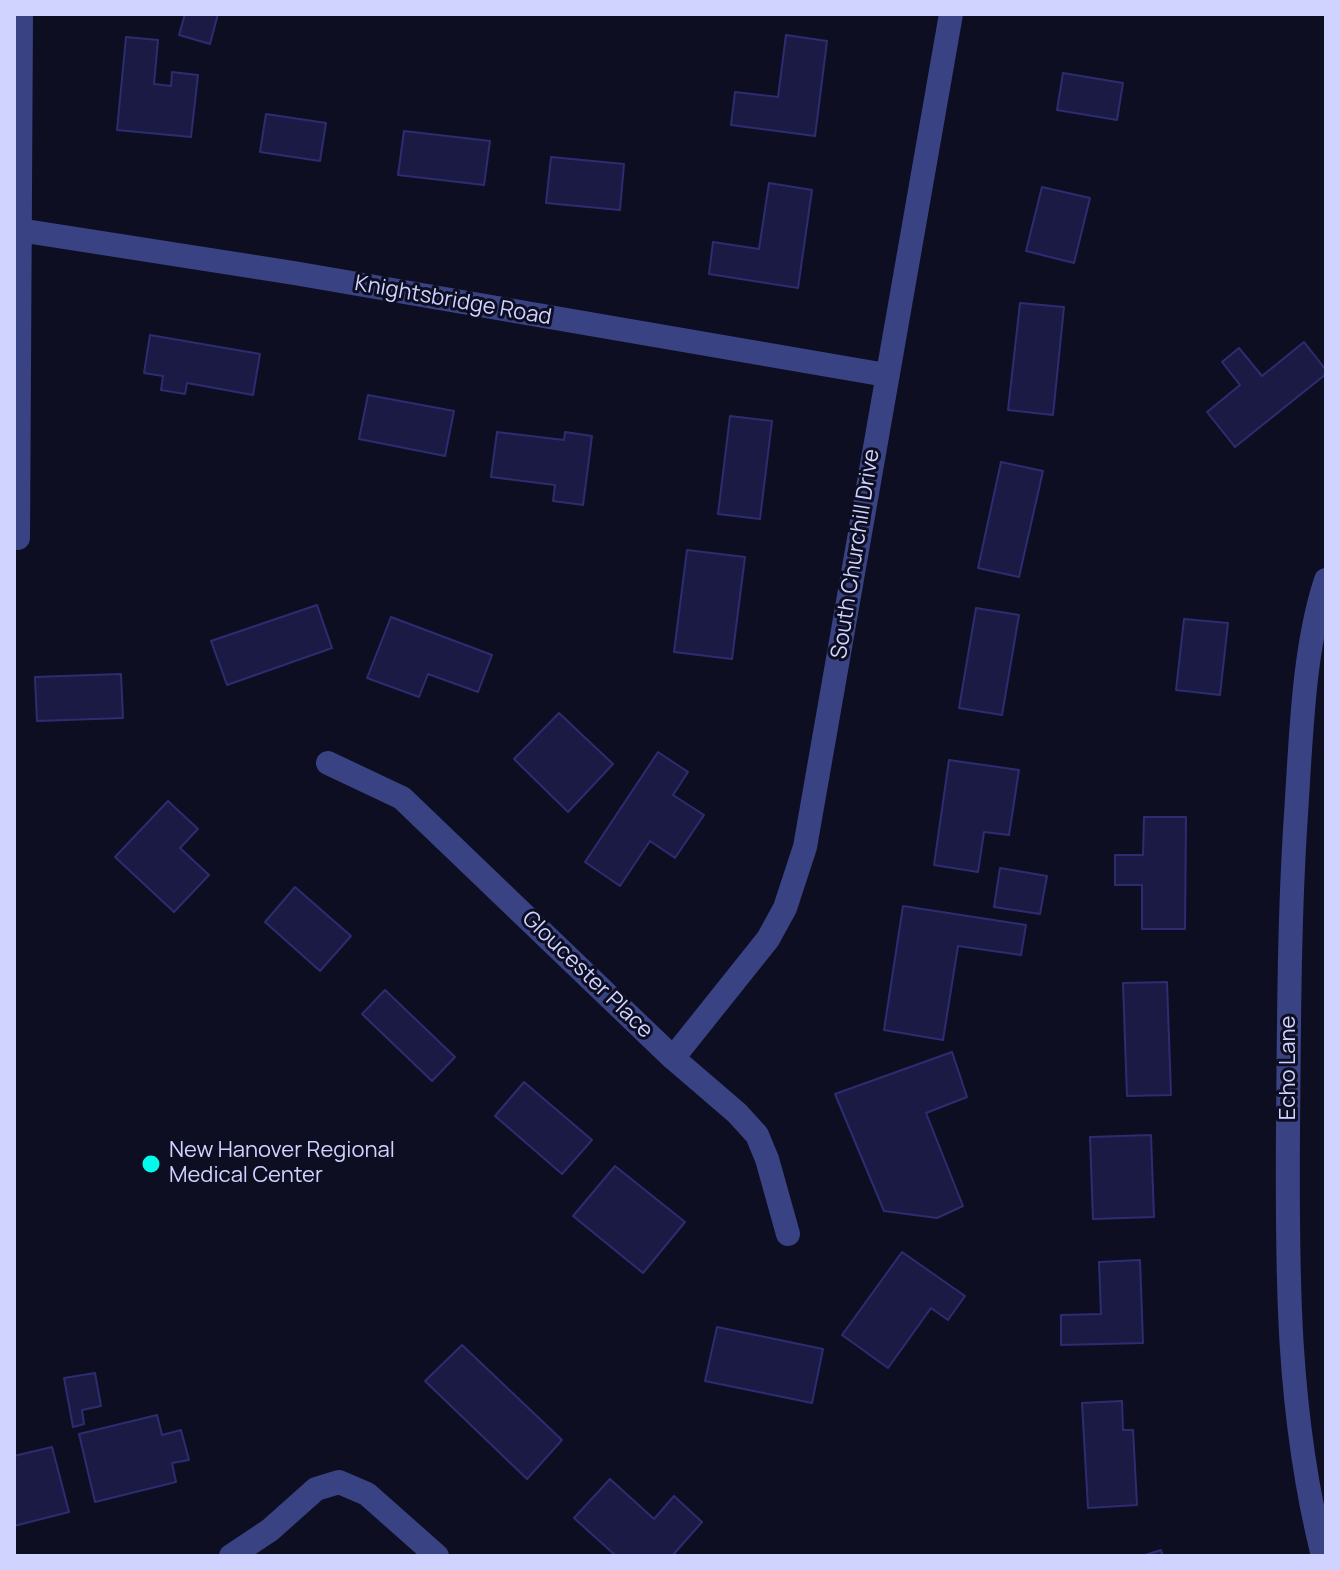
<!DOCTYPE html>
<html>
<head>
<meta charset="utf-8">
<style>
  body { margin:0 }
  #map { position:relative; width:1340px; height:1570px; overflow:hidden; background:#0e0e23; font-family:Manrope,sans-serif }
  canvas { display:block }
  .frame { position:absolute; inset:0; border:16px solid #d0d3ff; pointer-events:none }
</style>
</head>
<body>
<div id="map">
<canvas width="1340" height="1570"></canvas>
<div class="frame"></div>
</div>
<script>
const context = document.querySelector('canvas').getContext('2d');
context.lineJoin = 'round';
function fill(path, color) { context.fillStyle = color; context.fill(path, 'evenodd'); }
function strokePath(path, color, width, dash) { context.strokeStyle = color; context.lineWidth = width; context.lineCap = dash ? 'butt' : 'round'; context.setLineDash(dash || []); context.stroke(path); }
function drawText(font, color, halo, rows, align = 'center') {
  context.font = font + ' Manrope,sans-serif'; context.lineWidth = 6; context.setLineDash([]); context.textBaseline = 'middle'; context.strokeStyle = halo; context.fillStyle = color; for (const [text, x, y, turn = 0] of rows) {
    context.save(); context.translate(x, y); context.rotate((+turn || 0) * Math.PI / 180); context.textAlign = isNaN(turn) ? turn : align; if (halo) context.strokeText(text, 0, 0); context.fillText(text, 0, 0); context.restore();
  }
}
const building = new Path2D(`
  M185 14H218L210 44 179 35Z
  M786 35 827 41 815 136 731 125 735 92 778 97Z
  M126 37 158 40 154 84 171 86 172 72 198 75 191 137 117 130Z
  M1063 73 1123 83 1117 120 1057 110Z
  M266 114 326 123 320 161 260 152Z
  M404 131 490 141 484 185 398 175Z
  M551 157 624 164 620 210 546 203Z
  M769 183 812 190 798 288 709 274 713 242 759 249Z
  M1042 187 1090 198 1074 263 1026 251Z
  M1020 303 1064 307 1053 415 1008 410Z
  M150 335 260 354 253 395 187 383 185 394 161 390 163 376 144 373Z
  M1304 342 1326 370V374L1235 447 1207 412 1240 385 1222 362 1239 348 1262 376Z
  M368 395 454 411 445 456 359 439Z
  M730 416 772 421 760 519 718 514Z
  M497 432 564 440 565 432 592 436 583 505 553 501 555 485 491 477Z
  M1001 462 1043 471 1019 577 978 568Z
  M687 550 745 557 732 659 674 652Z
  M317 605 332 648 227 685 211 641Z
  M976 608 1019 615 1002 715 959 708Z
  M391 617 492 655 478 692 428 674 419 697 367 678Z
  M1184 619 1228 623 1220 695 1176 690Z
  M121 674 123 718 37 721 35 677Z
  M559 713 613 764 568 812 514 759Z
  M658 752 688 772 673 795 704 815 675 858 650 841 620 886 585 862Z
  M949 760 1019 770 1009 835 984 832 978 872 934 865Z
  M168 801 198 829 180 848 209 875 174 912 115 857Z
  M1144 817H1186L1185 929H1142V885H1115V855H1143Z
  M1000 868 1047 876 1040 914 994 907Z
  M295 887 351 936 320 971 265 922Z
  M903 906 1026 925 1021 955 958 946 943 1040 884 1030Z
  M1167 982 1171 1095 1127 1096 1123 983Z
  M385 990 455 1057 432 1081 362 1014Z
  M952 1052 967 1097 926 1113 963 1206 937 1218 884 1211 835 1094Z
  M524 1082 592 1140 562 1174 495 1116Z
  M1151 1135 1154 1217 1093 1219 1090 1137Z
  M615 1166 685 1222 643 1273 573 1216Z
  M902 1252 965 1296 948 1320 931 1308 888 1368 842 1335Z
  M1140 1260 1143 1343 1061 1345V1315L1101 1314 1099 1262Z
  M717 1327 823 1349 812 1403 705 1381Z
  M462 1345 562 1440 527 1479 425 1381Z
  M95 1373 101 1406 82 1410 84 1424 73 1427 64 1378Z
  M1122 1401 1123 1430H1133L1137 1505 1088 1508 1082 1403Z
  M157 1415 162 1435 181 1430 189 1460 172 1463 176 1482 95 1502 79 1434Z
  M52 1447 69 1512 14 1526V1456Z
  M610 1479 654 1519 674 1496 702 1522 672 1556H616L574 1518Z
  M1161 1550 1163 1556H1142Z`);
fill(building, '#1b1a44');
strokePath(building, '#2e2c71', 2);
strokePath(new Path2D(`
  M19 230 294 273 886 375
  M18 538 21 14
  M328 763 402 798 673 1058 737 1113 757 1135 767 1159 788 1234
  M673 1058 768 939 785 908 805 847 951 14
  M231 1556 270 1530 316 1489 339 1482 367 1494 437 1556
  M1323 1556C1287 1412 1287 1276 1288 1129 1289 1023 1289 919 1296 814 1301 740 1303 649 1326 580`), '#394383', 24);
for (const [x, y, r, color] of [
  [151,1164,10,"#00fbea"]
]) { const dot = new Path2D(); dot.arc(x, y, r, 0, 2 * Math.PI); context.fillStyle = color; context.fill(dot); strokePath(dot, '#0e0e23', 3); }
drawText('22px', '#d0d3ff', '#0e0e23', [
  ["Knightsbridge Road",453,301,10],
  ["South Churchill Drive",856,554,-81],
  ["Gloucester Place",587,975,44],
  ["Echo Lane",1289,1068,-90]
]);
drawText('22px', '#d0d3ff', '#0e0e23', [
  ["New Hanover Regional",169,1151],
  ["Medical Center",169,1176]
], 'left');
</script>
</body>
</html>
